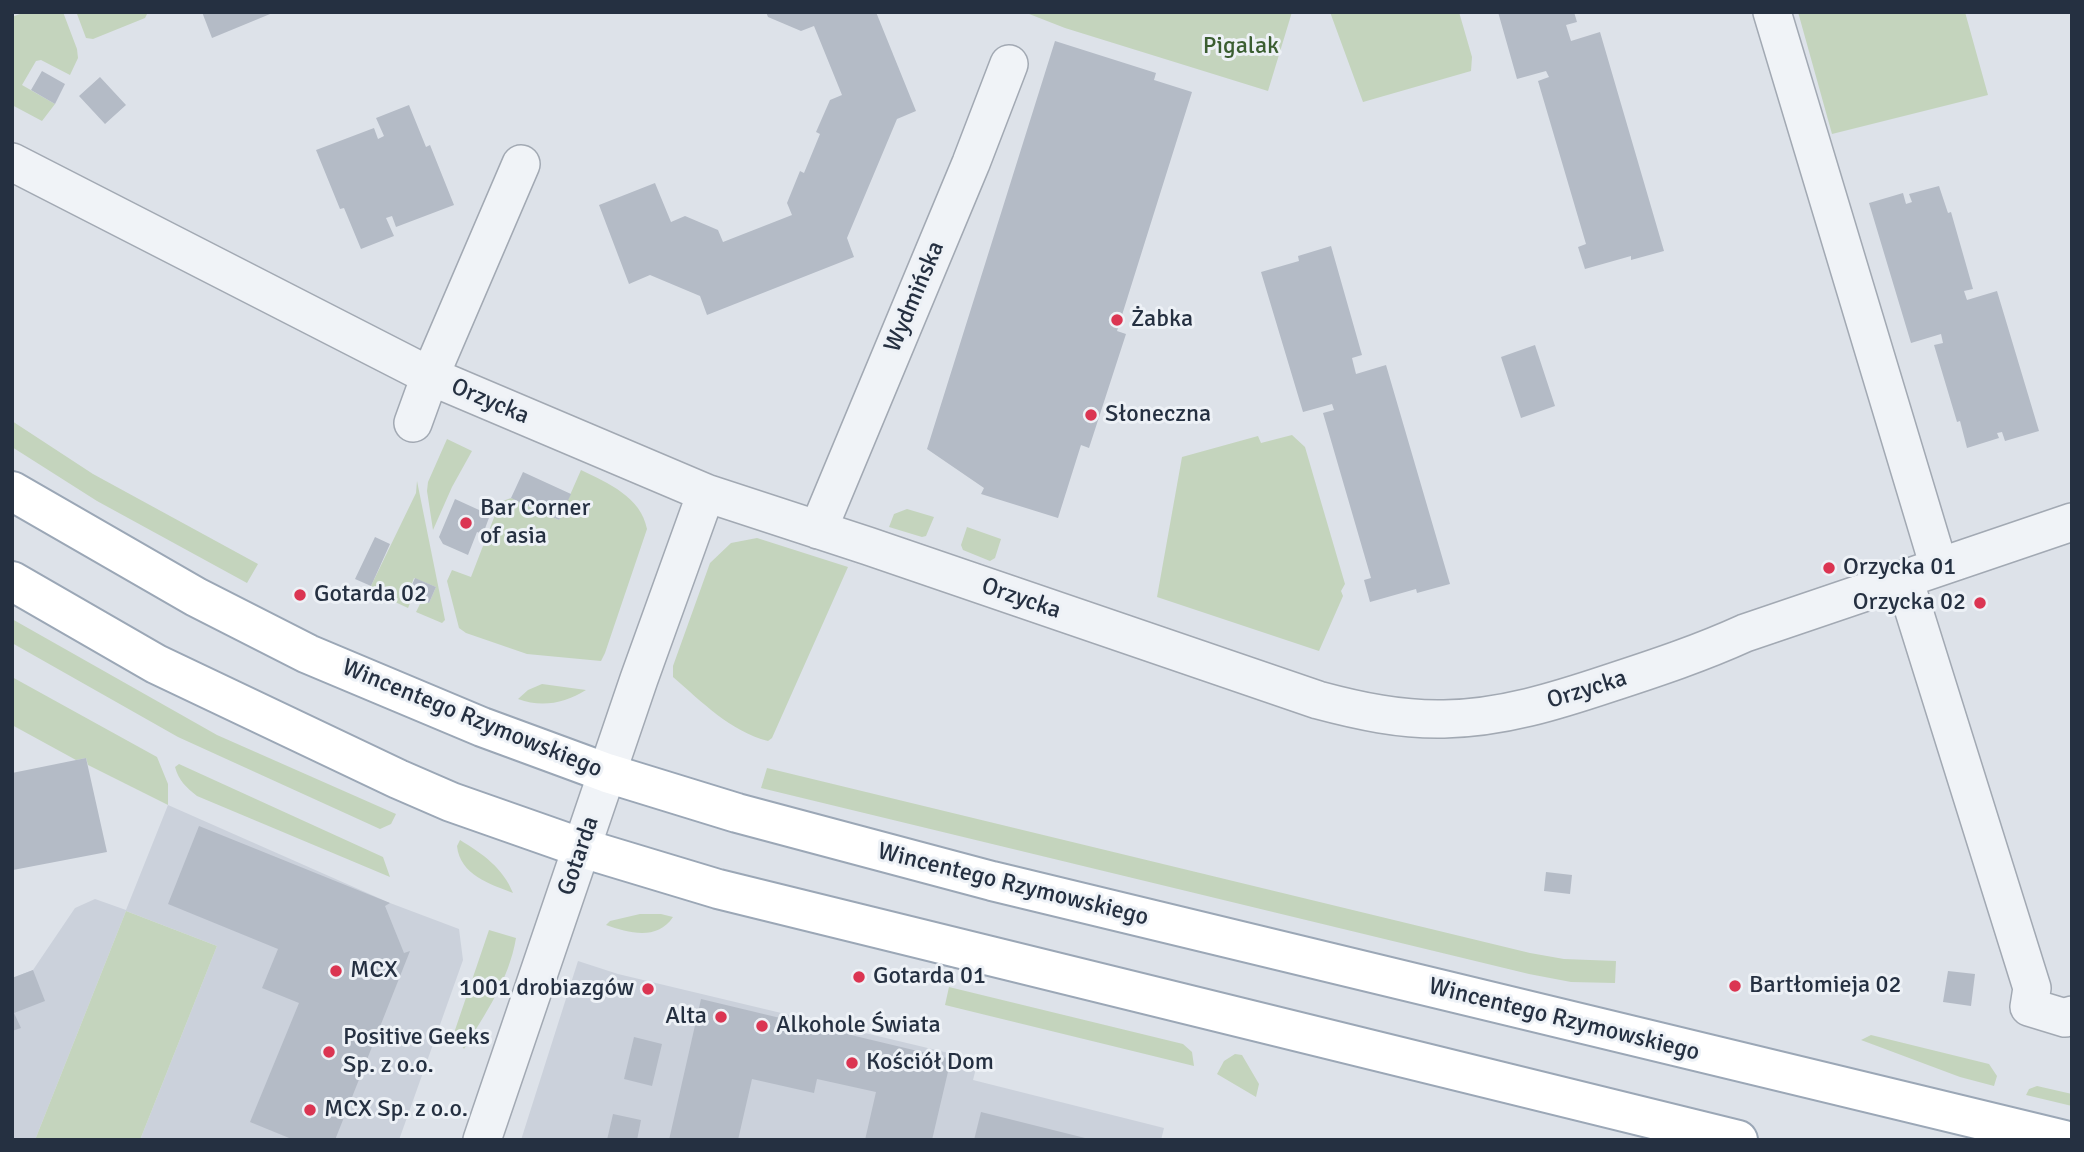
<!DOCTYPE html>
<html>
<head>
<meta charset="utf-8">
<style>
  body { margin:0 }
  #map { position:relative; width:2084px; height:1152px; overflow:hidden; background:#dde2e9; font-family:Signika,sans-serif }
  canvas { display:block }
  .frame { position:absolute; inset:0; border:14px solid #253041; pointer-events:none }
</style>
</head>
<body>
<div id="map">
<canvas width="2084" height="1152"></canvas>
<div class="frame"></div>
</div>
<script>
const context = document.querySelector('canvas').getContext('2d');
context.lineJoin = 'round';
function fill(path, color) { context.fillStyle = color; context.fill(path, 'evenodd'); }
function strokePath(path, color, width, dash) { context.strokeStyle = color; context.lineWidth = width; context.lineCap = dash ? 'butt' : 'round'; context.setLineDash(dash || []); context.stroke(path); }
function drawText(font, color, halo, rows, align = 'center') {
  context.font = font + ' Signika,sans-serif'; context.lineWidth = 6; context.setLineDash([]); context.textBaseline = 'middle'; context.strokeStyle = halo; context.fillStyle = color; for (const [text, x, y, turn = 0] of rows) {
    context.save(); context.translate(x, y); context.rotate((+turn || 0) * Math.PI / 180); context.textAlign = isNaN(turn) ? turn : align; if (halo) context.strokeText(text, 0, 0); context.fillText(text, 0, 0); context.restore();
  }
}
fill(new Path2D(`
  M168 805 390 903 459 929 463 960 399 1140H140L217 946 126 911 35 1140H12V978L33 970 75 908 95 899 126 910Z
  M578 961 618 974 978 1060 973 1080 1164 1128 1161 1140H521Z`), '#cbd1db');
fill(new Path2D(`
  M25 12H63L77 49 78 58 70 75 41 60 36 61 22 85 55 104 42 121 12 105V17Z
  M81 12H146L147 14 145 18 93 39 86 38 77 14Z
  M1024 12H1292L1268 91 1065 28Z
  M1330 12H1459L1472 57 1471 71 1363 102Z
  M1798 12H1965L1988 95 1832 134Z
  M12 421 93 474 258 564 247 583 97 501 12 447Z
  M1292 435 1305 447 1345 584 1341 591 1343 596 1319 651 1157 597 1182 457 1258 436 1261 443Z
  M447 439 472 451 452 487 433 530 427 491 428 482Z
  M581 470C608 483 641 497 647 529L605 653 601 661 527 654 466 633 459 628 447 581 452 570 471 577 500 502 511 498 559 520Z
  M417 481 445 620 442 623 416 612 422 600 429 603 436 587 414 578 408 594 413 596 408 608 369 590 416 493Z
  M907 509 934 517 926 536 922 537 889 527 894 514Z
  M967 527 1001 539 995 558 990 561 963 550 961 545Z
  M757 538 848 567 772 738 768 741C730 731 702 702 673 677V666L710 563 731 543Z
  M12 619 217 735 396 814 391 824 380 829 178 737 12 643Z
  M12 677 157 757 168 784V805L88 765 86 758 76 760 12 725Z
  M542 684 586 690C565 703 542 708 518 699L528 690Z
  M179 764 383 857 390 877 197 796C186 787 179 781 175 767Z
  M767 768 1530 953 1564 959 1616 961 1615 983 1571 982 1529 974 761 788Z
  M460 840C483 854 503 868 513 893 490 884 460 875 457 846Z
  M126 911 217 946 140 1140H35Z
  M640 914H661L673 917C657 941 629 933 606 925L610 921Z
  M489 930 516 938C509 980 485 1014 464 1049L454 1033Z
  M949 987 1183 1044 1192 1052 1194 1066 945 1005Z
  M1871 1035 1989 1064 1997 1076 1994 1086 1960 1077 1861 1040Z
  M1235 1054 1242 1055 1259 1084 1256 1097 1217 1074 1224 1061Z
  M2037 1086 2072 1094V1106L2026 1095 2029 1089Z`), '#c4d4bd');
fill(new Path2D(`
  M202 12H275L212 38Z
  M766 12H876L916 111 897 119 847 238 854 257 707 315 700 296 650 275 629 284 599 205 655 183 671 222 685 216 718 230 723 242 792 215 787 203 800 171 804 173 820 134 816 132 830 100 842 95 814 26 801 31 768 17Z
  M1498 12H1574L1577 22 1566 25 1571 41 1600 32 1664 251 1631 260V256L1585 269 1578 247 1586 244 1538 81 1549 77 1546 71 1517 79Z
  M1055 41 1156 73 1154 80 1192 92 1117 331 1126 334 1089 448 1081 445 1058 518 981 494 984 488 927 449Z
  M42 71 65 84 55 104 31 90Z
  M100 77 126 105 105 124 79 96Z
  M409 105 426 147 430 145 454 205 396 227 392 216 386 218 394 236 361 249 344 208 340 209 316 150 374 128 378 139 384 136 376 118Z
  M1939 186 1948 213 1951 212 1973 289 1964 291 1967 300 1997 291 2039 431 2005 441 2002 432 1997 433 1999 438 1967 448 1960 421 1957 422 1934 345 1943 343 1941 334 1911 343 1869 203 1903 193 1906 204 1912 202 1909 194Z
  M1331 246 1362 355 1352 358 1356 374 1386 365 1450 584 1417 593 1416 589 1370 602 1364 580 1371 578 1323 413 1334 410 1332 404 1303 412 1261 272 1299 261 1298 256Z
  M1535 345 1555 406 1521 418 1501 357Z
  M523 472 571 494 559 520 511 498Z
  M455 499 490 515 483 534 477 532 468 555 443 544 439 537Z
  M375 537 390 544 371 586 355 579Z
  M415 578 436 587 429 603 408 594Z
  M86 758 107 852 13 870 12 773Z
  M199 826 390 903 385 906 404 953 410 951 335 1140H294L250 1122 299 1003 262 988 278 949 168 904Z
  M1546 872 1572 875 1570 894 1544 891Z
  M33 970 45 1001 14 1013 21 1028 12 1031V978Z
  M1948 971 1975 974 1971 1006 1943 1002Z
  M701 999 951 1059 932 1140H865L876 1092 817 1079 814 1093 752 1079 738 1140H669Z
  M634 1037 662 1044 652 1086 624 1079Z
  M981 1112 1089 1139 1088 1140H974Z
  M613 1114 641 1120 637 1140H607Z`), '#b4bbc6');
const minor = new Path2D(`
  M1772 12 1939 567
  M12 162 430 376 706 493 868 546 1318 700C1359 711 1401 720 1444 719 1502 718 1556 701 1610 683 1656 668 1701 653 1745 633L2072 522
  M413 423 430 376 521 164
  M818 530 971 163 1009 64
  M1904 579 2032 988 2029 1007 2065 1018 2072 1015
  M482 1140 639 679 706 493`);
const major = new Path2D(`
  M12 491 196 597 308 654 482 727 607 773 737 813 992 881 2064 1140
  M12 581 156 664 398 779 451 802 582 848 718 889 1738 1140`);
strokePath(minor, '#a2a9b3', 40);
strokePath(major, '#9ba7b6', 42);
strokePath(minor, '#f0f3f7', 37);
strokePath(major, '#fff', 38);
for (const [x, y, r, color] of [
  [1117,320,7,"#db3552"],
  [1091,415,7,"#db3552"],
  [466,523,7,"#db3552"],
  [1829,568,7,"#db3552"],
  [300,595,7,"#db3552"],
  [1980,603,7,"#db3552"],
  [336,971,7,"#db3552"],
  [859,977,7,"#db3552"],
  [1735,986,7,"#db3552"],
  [648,989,7,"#db3552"],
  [721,1017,7,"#db3552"],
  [762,1026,7,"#db3552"],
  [329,1052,7,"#db3552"],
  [852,1063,7,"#db3552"],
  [310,1110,7,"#db3552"]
]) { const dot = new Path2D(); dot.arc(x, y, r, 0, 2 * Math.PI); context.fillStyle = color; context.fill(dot); strokePath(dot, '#edf1f6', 2.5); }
drawText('24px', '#3b5e31', '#edf1f6', [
  ["Pigalak",1241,47]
]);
drawText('24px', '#253041', '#edf1f6', [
  ["Wydmińska",915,297,-67],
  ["Orzycka",490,402,23],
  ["Orzycka",1021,599,19],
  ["Orzycka",1587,690,-17],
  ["Wincentego Rzymowskiego",472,719,22],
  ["Gotarda",579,856,-71],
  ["Wincentego Rzymowskiego",1013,885,14],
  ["Wincentego Rzymowskiego",1564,1020,14]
]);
drawText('24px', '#253041', '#edf1f6', [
  ["Żabka",1131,320],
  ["Słoneczna",1105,415],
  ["Bar Corner",480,509],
  ["of asia",480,537],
  ["Orzycka 01",1843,568],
  ["Gotarda 02",314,595],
  ["Orzycka 02",1966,603,"right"],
  ["MCX",350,971],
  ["Gotarda 01",873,977],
  ["Bartłomieja 02",1749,986],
  ["1001 drobiazgów",634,989,"right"],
  ["Alta",707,1017,"right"],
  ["Alkohole Świata",776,1026],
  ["Positive Geeks",343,1038],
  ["Sp. z o.o.",343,1066],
  ["Kościół Dom",866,1063],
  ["MCX Sp. z o.o.",324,1110]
], 'left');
</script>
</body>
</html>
